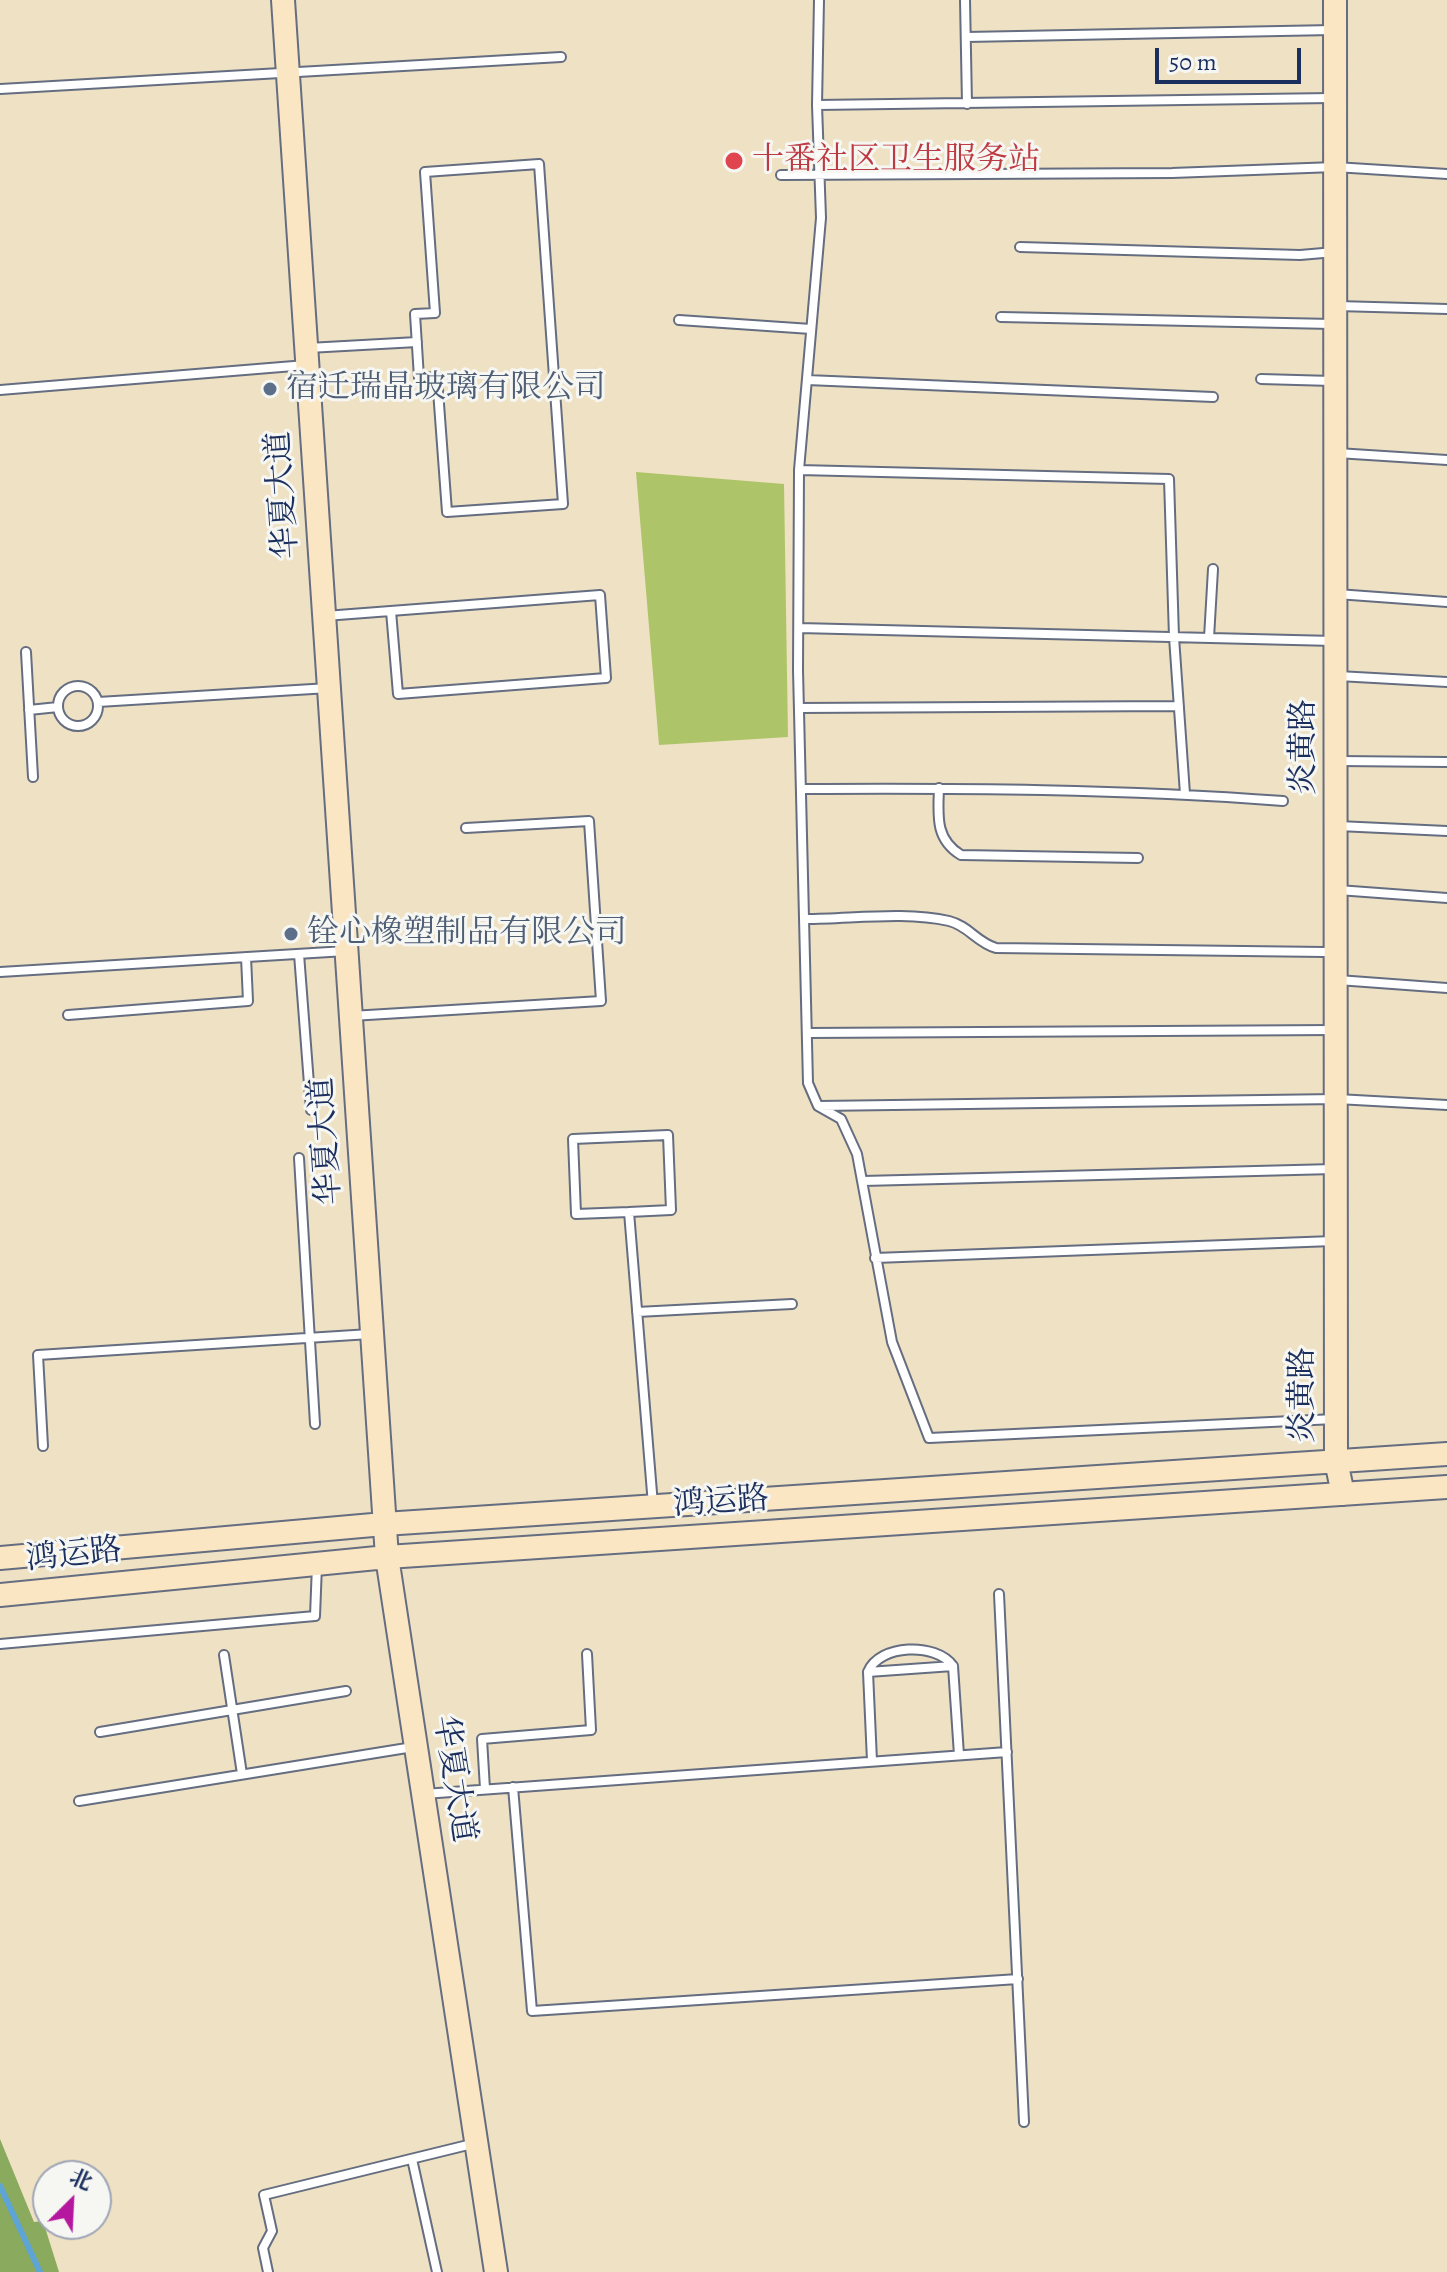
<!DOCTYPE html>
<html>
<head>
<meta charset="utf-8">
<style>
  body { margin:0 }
  #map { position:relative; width:1447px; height:2272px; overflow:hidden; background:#efe1c3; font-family:Alegreya,"Noto Serif SC",serif }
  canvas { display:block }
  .north { position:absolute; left:32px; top:2160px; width:80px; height:80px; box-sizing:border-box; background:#f6f6f2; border:2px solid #9ea6b7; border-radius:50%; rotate:24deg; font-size:22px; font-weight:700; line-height:32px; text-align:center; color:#1b2f5e }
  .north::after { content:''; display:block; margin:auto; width:28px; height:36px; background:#b5179e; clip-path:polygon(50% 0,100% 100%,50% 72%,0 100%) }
  .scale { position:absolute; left:1155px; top:48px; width:146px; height:36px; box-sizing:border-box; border:4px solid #1b2f5e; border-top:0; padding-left:10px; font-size:24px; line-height:28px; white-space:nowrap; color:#1b2f5e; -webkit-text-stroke:6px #f6f6f2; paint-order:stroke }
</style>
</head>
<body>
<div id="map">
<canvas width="1447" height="2272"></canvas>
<div class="north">北</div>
<div class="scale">50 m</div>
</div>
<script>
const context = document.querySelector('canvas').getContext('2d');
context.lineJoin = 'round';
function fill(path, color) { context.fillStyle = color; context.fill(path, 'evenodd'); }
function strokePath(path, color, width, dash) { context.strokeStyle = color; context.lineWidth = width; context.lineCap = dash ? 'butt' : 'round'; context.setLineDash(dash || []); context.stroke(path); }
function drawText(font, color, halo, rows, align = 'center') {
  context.font = font + ' Alegreya,"Noto Serif SC",serif'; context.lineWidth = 6; context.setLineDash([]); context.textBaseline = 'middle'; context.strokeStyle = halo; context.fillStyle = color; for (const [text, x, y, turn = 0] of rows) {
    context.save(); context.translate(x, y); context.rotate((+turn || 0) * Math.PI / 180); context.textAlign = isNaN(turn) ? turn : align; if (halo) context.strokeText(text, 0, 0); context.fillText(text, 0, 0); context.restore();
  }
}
fill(new Path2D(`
  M636 472 784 484 788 737 659 745Z`), '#aec469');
fill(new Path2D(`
  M0 2139 34 2222 43 2221 59 2272H0Z`), '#8aaa5d');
strokePath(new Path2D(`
  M0 2186 40 2272`), '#5ea4d4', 6);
const lane = new Path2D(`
  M819 0 817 105 821 218 799 470 798 670 808 1083 818 1106 841 1119 857 1154 892 1342 929 1438 1335 1419
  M965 0 967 104
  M966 37 1333 30
  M0 89 561 57
  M817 105 1332 98
  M539 164 563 504 447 512 437 377 419 378 415 314 435 313 425 172Z
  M781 175 1172 173 1335 167 1447 174
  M1020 247 1300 255 1335 252
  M1337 306 1447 309
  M1001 317 1332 324
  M679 320 811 329
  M308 348 417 342
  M1261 379 1332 381
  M807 380 1213 397
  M0 390 306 365
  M1337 453 1447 460
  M799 470 1169 479 1174 637 1185 794
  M1337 594 1447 602
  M325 616 600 595 606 678 398 694 391 611
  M799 628 1334 641
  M1209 638 1213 569
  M26 652 33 777
  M1338 676 1447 682
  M58 706a20 20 0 1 1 40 0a20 20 0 1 1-40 0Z
  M98 702 329 688
  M799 708 1179 706
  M29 710 58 707
  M1338 761 1447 762
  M939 788C938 816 935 839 961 855L1138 858
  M802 789C963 788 1123 789 1283 801
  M1338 826 1447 831
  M1338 890 1447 898
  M806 919C852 919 905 911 949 921 969 926 976 942 996 948L1325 952
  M299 954 311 1110
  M0 972 346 951
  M1338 980 1447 988
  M68 1015 248 1001 246 957
  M351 1016 601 1001 589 821 466 828
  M807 1033 1335 1030
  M819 1106 1337 1099 1447 1105
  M299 1158 315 1424
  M863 1181 1334 1169
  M629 1212 576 1214 573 1139 668 1135 671 1210 629 1212 653 1505
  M875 1258 1333 1241
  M637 1312 792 1304
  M43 1446 38 1355 370 1334
  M999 1594 1024 2122
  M0 1644 315 1616 317 1565
  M224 1655 242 1774
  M868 1672C879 1644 936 1642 953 1666
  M100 1732 346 1691
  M872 1761 868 1672 953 1666 959 1755
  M513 1787 532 2011 1018 1979
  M485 1789 482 1739 591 1730 587 1654
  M424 1794 1007 1752
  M79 1801 413 1747
  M412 2159 437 2272
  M268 2272 263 2248 272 2231 264 2195 476 2143`);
const secondary = new Path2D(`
  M283 0 387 1557 496 2272
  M1335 0 1336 1461 1343 1494
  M0 1558 384 1524 1447 1454
  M0 1595 387 1557 1447 1487`);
strokePath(lane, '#656d81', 12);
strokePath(secondary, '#656d81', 26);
strokePath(lane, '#fff', 8);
strokePath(secondary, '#fbe6c4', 22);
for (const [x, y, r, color] of [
  [734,161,10,"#e0444e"],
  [270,389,8,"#5c6f8a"],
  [291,934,8,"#5c6f8a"]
]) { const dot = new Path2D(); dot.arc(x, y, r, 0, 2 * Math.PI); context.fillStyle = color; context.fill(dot); strokePath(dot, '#f6f6f2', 3); }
drawText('32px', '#be3a42', '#f6f6f2', [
  ["十番社区卫生服务站",752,161]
], 'left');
drawText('32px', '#4e5e75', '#f6f6f2', [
  ["宿迁瑞晶玻璃有限公司",286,389],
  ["铨心橡塑制品有限公司",307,934]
], 'left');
drawText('32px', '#1b2f5e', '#f6f6f2', [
  ["华夏大道",284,495,-94],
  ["炎黄路",1305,747,-90],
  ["华夏大道",327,1141,-94],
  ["炎黄路",1304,1395,-90],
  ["鸿运路",721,1503,-4],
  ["鸿运路",74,1556,-6],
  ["华夏大道",453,1779,81]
]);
</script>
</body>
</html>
